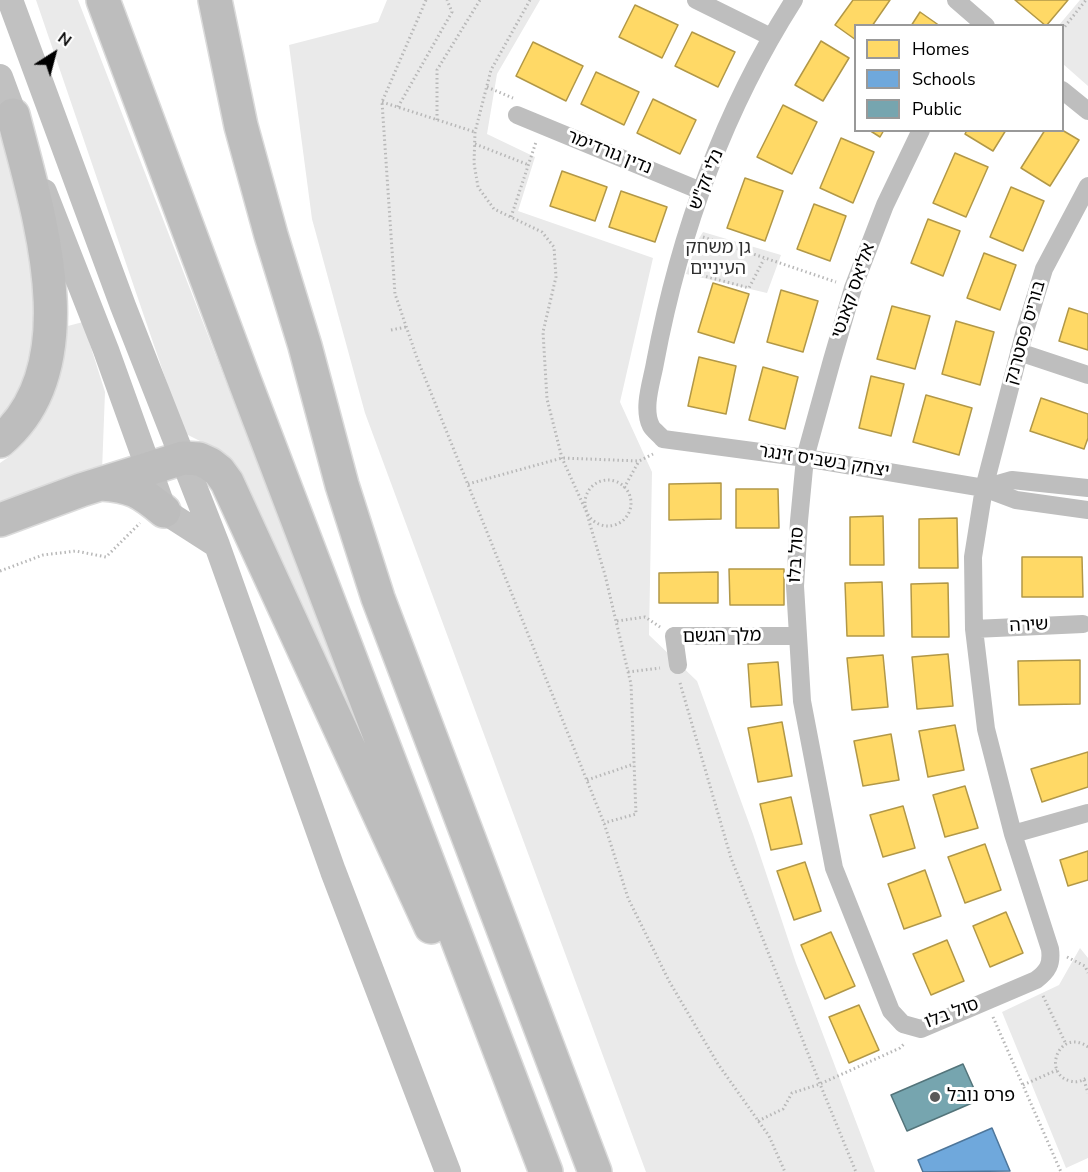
<!DOCTYPE html>
<html>
<head>
<meta charset="utf-8">
<style>
  body { margin:0 }
  #map { position:relative; width:1088px; height:1172px; overflow:hidden; background:#fff; font-family:"Nunito Sans",sans-serif }
  canvas { display:block }
  .legend { position:absolute; left:854px; top:24px; width:210px; height:108px; box-sizing:border-box; background:#fff; border:2px solid #999; margin:0; padding:8px 10px; list-style:none; font-size:18px; color:#000 }
  .legend li { display:flex; align-items:center; gap:12px; height:30px }
  .legend b { width:30px; border:2px solid #999 }
  .north { position:absolute; left:24px; top:24px; width:60px; height:60px; -webkit-text-stroke:4px #fff; paint-order:stroke; rotate:36deg; font-size:16px; font-weight:700; line-height:24px; text-align:center; color:#000 }
  .north::after { content:''; display:block; margin:auto; width:21px; height:27px; background:#000; clip-path:polygon(50% 0,100% 100%,50% 72%,0 100%) }
</style>
</head>
<body>
<div id="map">
<canvas width="1088" height="1172"></canvas>
<ul class="legend">
<li><b style="height:16px;background:#ffd966"></b>Homes</li>
<li><b style="height:16px;background:#6fa8dc"></b>Schools</li>
<li><b style="height:16px;background:#76a5af"></b>Public</li>
</ul>
<div class="north">N</div>
</div>
<script>
const context = document.querySelector('canvas').getContext('2d');
context.lineJoin = 'round';
function fill(path, color) { context.fillStyle = color; context.fill(path, 'evenodd'); }
function strokePath(path, color, width, dash) { context.strokeStyle = color; context.lineWidth = width; context.lineCap = dash ? 'butt' : 'round'; context.setLineDash(dash || []); context.stroke(path); }
function drawText(font, color, halo, rows, align = 'center') {
  context.font = font + ' "Nunito Sans","Noto Sans Hebrew",sans-serif'; context.lineWidth = 6; context.setLineDash([]); context.textBaseline = 'middle'; context.strokeStyle = halo; context.fillStyle = color; for (const [text, x, y, turn = 0] of rows) {
    context.save(); context.translate(x, y); context.rotate((+turn || 0) * Math.PI / 180); context.textAlign = isNaN(turn) ? turn : align; if (halo) context.strokeText(text, 0, 0); context.fillText(text, 0, 0); context.restore();
  }
}
fill(new Path2D(`
  M36 0H78L378 774 212 447 184 433Z
  M387 0H540L497 74 487 134 535 157 518 211 653 258 620 402 652 472 649 635 697 681 753 834 796 963 875 1172H646L365 413 312 219 289 45 378 22Z
  M1080 0H1088V86L1063 64 1062 26 1059 25Z
  M0 136 14 175 26 224 38 306 25 381 0 424Z
  M703 232 781 255 767 293 686 274 698 240Z
  M83 322 105 392 102 471 0 507V463C36 440 59 396 64 354 65 345 64 336 64 327Z
  M1080 948 1088 958V1158L1066 1168 1002 1012 1059 985Z`), '#eaeaea');
const homes = new Path2D(`
  M853 0H890L872 26H856V40L835 25Z
  M1015 0H1068L1046 26Z
  M635 5 678 25 662 58 619 37Z
  M920 12 940 26H911Z
  M692 32 735 52 718 87 675 66Z
  M821 41 849 58 823 101 795 85Z
  M533 42 583 66 566 101 516 76Z
  M596 72 639 92 624 125 581 104Z
  M653 99 696 120 680 154 637 133Z
  M783 105 817 122 792 174 757 157Z
  M869 130H884L880 137Z
  M967 130H1006L993 151 965 134Z
  M1045 130H1062L1079 140 1050 186 1021 168Z
  M841 138 874 152 853 203 820 188Z
  M955 153 988 167 966 217 933 203Z
  M562 171 607 187 595 221 550 206Z
  M745 178 783 191 765 241 727 228Z
  M1011 187 1044 201 1023 251 990 237Z
  M621 191 667 207 655 242 609 227Z
  M814 204 846 216 830 261 797 249Z
  M928 219 960 231 943 276 911 263Z
  M984 253 1016 265 1000 310 967 298Z
  M713 283 749 294 734 343 698 332Z
  M781 290 818 301 803 352 767 342Z
  M892 306 930 316 915 369 877 359Z
  M1069 308 1088 314V350L1059 341Z
  M956 321 994 332 980 385 942 374Z
  M699 357 736 366 726 414 688 406Z
  M763 367 798 377 785 429 749 420Z
  M871 376 904 384 891 436 859 428Z
  M926 395 972 408 959 455 913 442Z
  M1041 398 1088 414V438L1084 449 1030 431Z
  M721 483V519L669 520V484Z
  M736 489H778L779 528H736Z
  M883 516 884 565H850V517Z
  M957 518 958 568H919V519Z
  M1022 557H1082L1083 597H1022Z
  M729 569H784V605H730Z
  M718 572V603H659V573Z
  M882 582 884 636H847L845 583Z
  M948 583 949 637H912L911 584Z
  M948 654 953 706 917 709 912 657Z
  M883 655 888 707 852 710 847 658Z
  M1080 660V704L1019 705 1018 661Z
  M778 662 782 705 751 707 748 664Z
  M782 722 792 776 758 782 748 728Z
  M955 725 964 770 928 777 919 731Z
  M891 734 899 780 863 786 854 741Z
  M1088 752V787L1042 802 1031 769Z
  M965 786 978 828 945 837 933 795Z
  M791 797 802 844 771 850 760 804Z
  M903 806 915 848 883 857 870 815Z
  M985 844 1001 890 965 903 948 857Z
  M1088 851V880L1068 886 1060 860Z
  M805 862 821 911 794 920 777 871Z
  M925 870 941 916 904 929 888 884Z
  M1006 912 1023 953 990 967 973 926Z
  M831 932 855 986 825 999 801 945Z
  M947 940 964 981 931 995 913 954Z
  M859 1005 879 1050 849 1063 829 1017Z`);
fill(homes, '#ffd966');
strokePath(homes, '#b29847', 1.5);
const schools = new Path2D(`
  M992 1128 1010 1171 923 1172 918 1160Z`);
fill(schools, '#6fa8dc');
strokePath(schools, '#4e769a', 1.5);
const public = new Path2D(`
  M963 1064 979 1100 907 1131 891 1095Z`);
fill(public, '#76a5af');
strokePath(public, '#53747a', 1.5);
const highway = new Path2D(`
  M103 0 245 382 546 1172
  M215 0 241 126 271 235 305 346 342 485 378 598 595 1172
  M0 441C90 366 37 209 13 115
  M101 484C132 486 141 492 164 511
  M0 520 81 490 183 458 199 459 210 464 219 471 227 482 431 927`);
strokePath(highway, '#dbdbdb', 36);
strokePath(new Path2D(`
  M426 0 382 102 395 294 417 358 604 823 628 898 669 981 718 1064 769 1136 785 1172
  M530 0 491 70 475 132 474 163 478 187 494 209 542 232 554 247 556 277 543 332 547 399 562 458 586 511 605 575 631 684 636 814 604 823
  M1062 30 1086 0
  M487 87 513 98
  M382 102 475 132
  M398 107 452 12 447 0
  M437 120V70L480 0
  M475 144 529 165
  M511 217 536 142
  M703 237 836 282
  M693 273 749 288 764 259
  M391 330 406 327
  M585 503a23 23 0 1 1 46 0a23 23 0 1 1-46 0Z
  M468 484 562 458 639 461 653 454
  M624 488 639 461
  M0 571 43 555 76 551 106 557 140 523
  M617 621 645 617 660 627
  M628 672 660 668
  M680 683 731 858 820 1084 856 1172
  M587 780 634 764
  M1067 957 1085 966 1088 973
  M1043 996 1066 1044
  M993 1017 1061 1172
  M1088 1047C1060 1027 1041 1073 1070 1081 1077 1083 1082 1081 1088 1077
  M1084 1080 1088 1093
  M1023 1085 1057 1070
  M758 1121 783 1109 792 1093 820 1084 900 1048 904 1044`), '#b8b8b8', 3, [1.5, 3]);
strokePath(new Path2D(`
  M696 0 771 37
  M794 0C724 110 679 235 655 363 652 381 642 408 651 426 653 430 660 435 663 439L805 458 984 488 1016 500 1088 510
  M956 0 986 26
  M1062 90 1088 111
  M517 115 701 191
  M921 130 885 205 853 288 832 360 805 458 799 521 795 586 802 701 834 868 891 1011 903 1024 921 1029 1036 980C1048 971 1052 964 1050 949L1013 834 986 729 974 629 973 557 984 488 1024 334 1044 269 1088 186
  M1019 352 1088 375
  M984 488 1012 480 1088 488
  M974 629 1083 624
  M678 665 674 636H798
  M1013 834 1088 813`), '#bebebe', 18);
strokePath(new Path2D(`
  M10 0 123 306 217 545 333 871 448 1172
  M0 77 20 131
  M44 192 106 350 164 511 217 545`), '#c1c1c1', 26);
strokePath(highway, '#bdbdbd', 33);
for (const [x, y, r, color] of [
  [935,1097,6,"#595959"]
]) { const dot = new Path2D(); dot.arc(x, y, r, 0, 2 * Math.PI); context.fillStyle = color; context.fill(dot); strokePath(dot, '#fff', 2); }
drawText('18px', '#000', '#fff', [
  ["נדין גורדימר",609,153,22],
  ["נלי זק\"ש",707,180,-68],
  ["אליאס קאנטי",854,291,-71],
  ["בוריס פסטרנק",1026,333,-74],
  ["יצחק בשביס זינגר",824,462,9],
  ["סול בלו",797,555,-87],
  ["שירה",1029,626,-3],
  ["מלך הגשם",722,637,-1],
  ["סול בלו",952,1014,-21]
]);
drawText('18px', '#2f2f2f', '#fff', [
  ["גן משחק",718,249],
  ["העיניים",718,270]
]);
drawText('18px', '#000', '#fff', [
  ["פרס נובל",947,1097]
], 'left');
</script>
</body>
</html>
